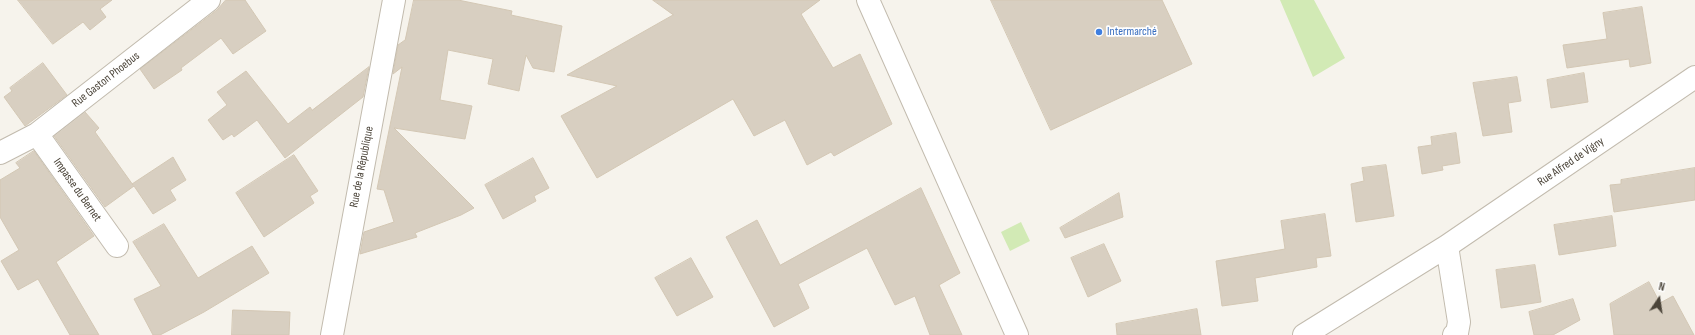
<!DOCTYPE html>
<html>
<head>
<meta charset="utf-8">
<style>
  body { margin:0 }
  #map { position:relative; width:1695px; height:335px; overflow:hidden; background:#f6f3ec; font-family:"Sofia Sans Condensed",sans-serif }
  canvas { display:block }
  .north { position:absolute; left:1639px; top:279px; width:40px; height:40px; -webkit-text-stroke:3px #fff; paint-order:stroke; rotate:13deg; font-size:11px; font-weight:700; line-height:16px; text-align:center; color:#4b4439 }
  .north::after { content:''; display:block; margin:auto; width:14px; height:18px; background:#4b4439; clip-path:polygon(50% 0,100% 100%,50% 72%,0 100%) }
</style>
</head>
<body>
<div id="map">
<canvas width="1695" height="335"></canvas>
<div class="north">N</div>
</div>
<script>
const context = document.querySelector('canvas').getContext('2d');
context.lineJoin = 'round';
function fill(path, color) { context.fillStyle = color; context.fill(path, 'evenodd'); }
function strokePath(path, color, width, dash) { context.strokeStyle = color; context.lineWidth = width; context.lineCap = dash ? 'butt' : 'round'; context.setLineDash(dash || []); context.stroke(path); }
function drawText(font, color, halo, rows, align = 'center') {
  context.font = font + ' "Sofia Sans Condensed",sans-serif'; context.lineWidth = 3.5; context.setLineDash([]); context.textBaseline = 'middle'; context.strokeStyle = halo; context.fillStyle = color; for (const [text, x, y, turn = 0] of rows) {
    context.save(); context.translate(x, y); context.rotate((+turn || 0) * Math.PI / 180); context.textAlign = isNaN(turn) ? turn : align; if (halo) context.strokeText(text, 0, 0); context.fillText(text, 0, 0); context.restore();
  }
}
fill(new Path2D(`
  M1280 0H1314L1345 58 1313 77Z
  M1021 222 1030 241 1010 251 1001 232Z`), '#d2eab5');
const building = new Path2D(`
  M18 0H112L100 9 106 17 90 30 83 22 53 44Z
  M226 0H245L266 31 233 54 221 38 181 68 182 70 154 89 140 69 217 10Z
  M414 0H458L512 11 511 15 562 26 554 72 533 68 526 55 519 91 488 84 493 59 448 50 440 100 472 106 465 139 394 128 474 208 461 215 415 233 417 237 360 254 364 232 394 222 384 190 377 189 402 67 393 74 398 45 405 40Z
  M653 0H820L801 14 833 68 860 54 892 124 834 156 831 152 807 165 785 120 754 136 733 99 597 178 561 116 617 86 567 75 673 15Z
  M991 0H1162L1192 64 1051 130Z
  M1642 7 1651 63 1630 67 1629 59 1567 68 1563 45 1607 39 1603 13Z
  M43 63 67 95 25 126 4 97 12 91 10 88Z
  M369 67 363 97 285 158 257 120 234 137 232 134 223 140 208 120 227 105 217 92 246 71 288 124 310 107 312 110Z
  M1584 73 1588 102 1551 108 1547 80Z
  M1517 77 1521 101 1508 103 1512 132 1483 136 1473 83Z
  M85 112 99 128 95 132 133 185 132 184 173 157 186 180 170 190 176 200 153 214 134 186 105 207 54 136Z
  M1456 133 1460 163 1442 166 1443 170 1422 174 1418 147 1432 145 1431 137Z
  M34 151 94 236 56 262 99 335H70L38 279 18 290 1 261 19 250 0 217V180L20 168 16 163Z
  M294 155 318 191 310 196 314 203 264 237 236 193Z
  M533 158 549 188 534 196 536 201 503 219 485 185Z
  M1386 165 1394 216 1356 222 1351 184 1364 181 1362 168Z
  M1695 168V200L1614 212 1610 185 1621 184V180Z
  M921 188 960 273 939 285 962 335H930L915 296 895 305 867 248 798 284 809 308 774 327 726 237 757 220 780 265Z
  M1119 193 1123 217 1065 238 1060 228Z
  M1325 214 1331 256 1316 258 1317 267 1255 278 1258 301 1222 306 1216 261 1285 249 1281 221Z
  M1612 216 1616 246 1559 255 1554 225Z
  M164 224 198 278 252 246 269 273 204 312 160 335H153L134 299 161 286 133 242Z
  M1104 244 1121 281 1088 297 1071 258Z
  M691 258 713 297 677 316 655 278Z
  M1535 265 1541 302 1501 308 1496 270Z
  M1649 282 1660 303 1673 296 1694 335H1614L1610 304Z
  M1573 299 1580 320 1553 335H1534L1529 312Z
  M1197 309 1201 335H1117L1116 324Z
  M233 310 290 312 289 335H232Z`);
fill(building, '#d8cfc1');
strokePath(building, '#d3c7b4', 1);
const minor = new Path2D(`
  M37 134 117 246
  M0 153 37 134 209 0
  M1447 246 1459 322 1457 333 1454 335
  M332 335 394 0
  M1304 335 1447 246 1695 77`);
const tertiary = new Path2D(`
  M868 0 1017 335`);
strokePath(minor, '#c2bbae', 24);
strokePath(tertiary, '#c2bbae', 24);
strokePath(minor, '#fff', 22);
strokePath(tertiary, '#fff', 22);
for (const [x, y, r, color] of [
  [1099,32,4,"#3f7fe0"]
]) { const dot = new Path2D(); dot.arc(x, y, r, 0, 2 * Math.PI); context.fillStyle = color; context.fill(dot); strokePath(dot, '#fff', 1.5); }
drawText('12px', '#366cbe', '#fff', [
  ["Intermarché",1107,32]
], 'left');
drawText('12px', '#4b4439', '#fff', [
  ["Rue Gaston Phoebus",106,80,-38],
  ["Rue Alfred de Vigny",1571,162,-34],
  ["Rue de la République",362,167,-79],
  ["Impasse du Bernet",77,190,55]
]);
</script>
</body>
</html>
